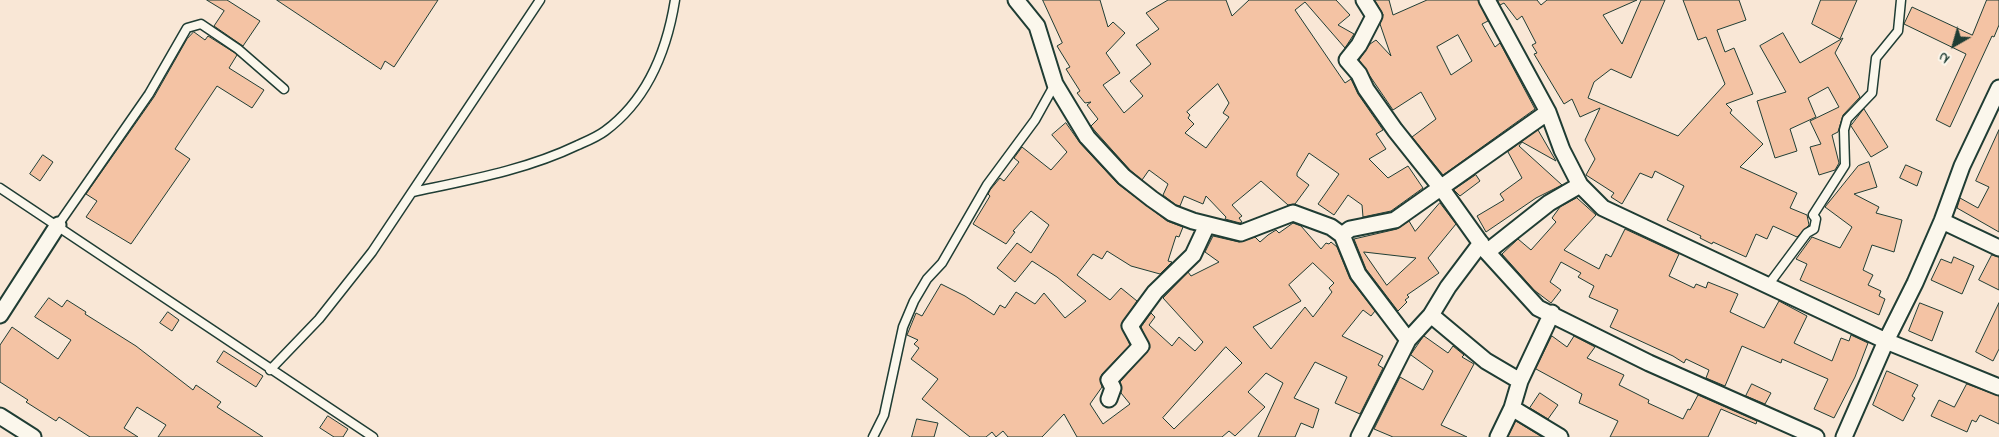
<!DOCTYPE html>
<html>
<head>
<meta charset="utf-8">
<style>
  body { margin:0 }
  #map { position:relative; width:1999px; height:437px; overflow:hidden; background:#f9e7d6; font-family:"Indie Flower",sans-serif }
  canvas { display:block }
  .north { position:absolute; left:1929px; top:20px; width:50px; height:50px; -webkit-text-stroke:4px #fbf7ec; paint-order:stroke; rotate:218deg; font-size:14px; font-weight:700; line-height:20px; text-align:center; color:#1f3d34 }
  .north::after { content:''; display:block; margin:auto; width:18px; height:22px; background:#1f3d34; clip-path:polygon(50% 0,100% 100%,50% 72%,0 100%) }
</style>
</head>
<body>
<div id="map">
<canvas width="1999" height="437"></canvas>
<div class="north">N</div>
</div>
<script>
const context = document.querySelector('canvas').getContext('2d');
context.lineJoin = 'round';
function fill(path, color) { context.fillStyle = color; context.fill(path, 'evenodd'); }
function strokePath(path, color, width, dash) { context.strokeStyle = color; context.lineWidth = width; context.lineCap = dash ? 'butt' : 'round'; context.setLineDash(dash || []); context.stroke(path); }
const building = new Path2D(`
  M207 0H227L260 21 243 46 214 26 224 11Z
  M277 0H438L394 67 385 61 381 69Z
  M1043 0H1100L1108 27 1113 22 1125 33 1106 53 1120 73 1103 85 1124 113 1143 96 1130 81 1151 64 1136 45 1159 29 1146 13 1168 0H1226L1232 16 1249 0H1336L1350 15 1338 25 1354 34 1345 48 1305 2 1295 10 1345 83 1351 79 1358 94 1383 130 1376 134 1386 149 1369 159 1388 178 1408 166 1423 188 1391 211 1363 217 1362 205 1348 195 1334 215 1318 204 1339 174 1309 153 1297 173V176L1309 185 1295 204 1288 205 1261 181 1232 205 1242 216 1239 218 1242 222 1240 223 1225 219 1226 217 1206 196 1203 204 1184 196 1180 206 1176 205 1163 195 1168 184 1149 170 1142 180 1130 170 1095 131 1091 126 1098 119 1087 105 1091 102 1085 103 1077 93 1080 91 1066 69 1070 67 1057 46 1062 43ZM1218 84 1229 103 1223 113 1229 117 1206 148 1185 133 1194 124 1188 118 1190 115 1187 112Z
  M1375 0H1389L1393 15 1427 0H1478L1488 21 1482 24 1495 47 1500 43 1535 109 1443 175 1412 137 1436 119 1421 92 1393 110 1359 60 1370 44 1376 40 1391 56 1380 24 1383 15ZM1458 35 1472 61 1451 75 1437 47Z
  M1498 0H1537L1541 5 1547 0H1637L1603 15 1622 44 1641 0H1665L1631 78 1611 69 1594 82 1588 98 1678 136 1725 84 1706 37 1698 40 1683 0H1739L1746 20 1717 30 1725 52 1734 48 1753 94 1726 104 1732 110 1730 113 1763 144 1740 167 1797 193 1790 208 1807 215 1809 225 1797 237 1773 226 1767 239 1756 234 1746 257 1713 242 1712 244 1700 238 1701 236 1667 220 1684 186 1655 171 1652 178 1640 173 1622 204 1611 197 1614 193 1586 175 1595 159 1585 140 1600 108 1580 117 1572 99 1564 104 1534 54 1537 53 1532 45 1536 43 1522 16 1517 20 1504 3 1500 5Z
  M1821 0H1857L1840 39 1812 24Z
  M1987 0H1999V25L1994 37 1992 36 1950 127 1936 120 1966 54 1904 24 1912 7 1972 35Z
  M194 32 205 40 208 36 235 53 237 55 229 68 264 90 252 108 217 86 175 149 190 159 131 244 86 217 97 201 86 194 154 97 187 39Z
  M1783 33 1800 63 1843 38 1835 53 1860 97 1843 115 1838 132 1832 135 1839 163 1835 170 1819 175 1810 147 1821 144 1810 121 1839 107 1828 87 1808 98 1816 117 1790 129 1797 151 1775 158 1757 101 1786 92 1760 46Z
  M1864 109 1888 147 1871 157 1851 126Z
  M1066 123 1080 143 1118 184 1167 221 1183 227 1179 237 1176 236 1168 261 1172 262 1160 274 1131 266 1107 251 1102 259 1093 254 1077 275 1110 300 1121 288 1137 301 1121 325 1130 345 1102 374 1100 379 1102 387 1090 404 1103 424 1130 404 1121 393 1120 382 1150 348 1141 327 1151 313 1155 317 1149 325 1172 346 1179 337 1195 351 1203 342 1163 298 1188 272 1191 276 1219 262 1205 252 1213 236 1239 242 1255 237 1260 242 1268 235 1276 230 1279 233 1293 223 1301 226 1321 249 1326 243 1329 244 1331 242 1337 247 1350 279 1375 311 1371 316 1363 310 1342 336 1383 356 1378 365 1383 368 1360 414 1335 403 1347 377 1315 362 1294 398 1319 409 1313 428 1301 423 1295 437H1258L1283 383 1266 373 1248 392 1265 407 1235 436 1229 431 1222 437H1077L1064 414 1042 437H1008L1003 431 996 437 992 432 986 437H970L922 399 938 379 911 359 919 348 914 344 918 340 907 335 916 313 922 316 941 284 965 296 994 315 1000 305 1005 308 1016 292 1035 304 1044 293 1065 318 1086 301 1057 277 1032 261 1015 282 997 268 1017 243 1031 253 1049 225 1031 211 1013 231 1015 232 1006 244 973 224 990 196 988 194 990 190 1000 178 1004 181 1019 162 1014 158 1022 147 1051 170 1067 152 1052 135ZM1313 263 1334 283 1329 288 1332 292 1313 317 1305 307 1271 349 1253 327 1301 301 1289 285ZM1226 347 1242 363 1174 429 1163 418Z
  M1538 130 1556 161 1522 142 1519 146 1562 185 1536 198 1486 232 1477 216 1504 200 1500 194 1522 178 1508 152Z
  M1999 130V232L1957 208 1960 198 1978 208 1989 187 1976 181Z
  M43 155 53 162 40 181 30 174Z
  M1869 162 1877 187 1854 194 1879 207 1876 213 1902 220 1894 252 1872 245 1863 270 1873 275 1868 285 1881 291 1879 296 1885 299 1879 315 1800 280 1807 264 1796 259 1812 237 1840 248 1852 227 1825 207 1858 166Z
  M1906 165 1922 172 1917 186 1900 178Z
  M1476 175 1480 181 1460 196 1454 190Z
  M1577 198 1596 215 1564 250 1599 269 1606 254 1611 257 1625 229 1679 254 1669 276 1694 288 1696 284 1706 288 1708 282 1738 294 1730 312 1764 328 1779 301 1807 316 1794 343 1832 361 1841 338 1849 341 1851 335 1868 343 1855 377 1834 418 1814 409 1828 379 1782 359 1781 363 1742 346 1725 386 1706 378 1709 370 1686 359 1684 363 1673 356 1610 327 1618 310 1589 297 1594 286 1578 277 1581 273 1561 262 1550 282 1561 290 1551 303 1534 290 1502 254 1518 239 1531 250 1556 222 1552 218 1560 207Z
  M1440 203 1456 224 1428 258 1439 273 1407 295 1409 297 1405 300 1407 302 1398 311 1366 269 1354 239 1397 229 1409 221 1415 231ZM1364 252 1416 258 1387 285Z
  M1992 255 1999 257V290L1979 280Z
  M1954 257 1974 266 1962 294 1931 280 1941 259 1951 263Z
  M49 298 62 307 67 300 86 312 85 314 136 346 193 390 196 385 221 402 217 407 263 437H158L166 425 137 407 124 428 138 437H90L59 417 56 421 26 402 28 400 0 382V345L12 327 58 359 71 340 35 317Z
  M1920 303 1943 312 1932 341 1909 331Z
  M1999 303V349L1993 361 1976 352Z
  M168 312 179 320 172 331 160 323Z
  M1424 336 1448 353 1453 346 1464 355 1462 357 1474 364 1441 425 1467 437H1393L1374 429 1400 377 1423 390 1433 371 1411 355Z
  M1552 336 1567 347 1574 336 1595 347 1587 358 1624 375 1619 385 1649 400 1648 403 1683 419 1688 409 1690 410 1698 395 1757 421 1756 424 1721 409 1708 437H1610L1618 421 1579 403 1582 394 1536 369Z
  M224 351 263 376 256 387 217 362Z
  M1887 371 1918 385 1912 396 1915 398 1903 421 1873 405Z
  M1752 384 1771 393 1765 404 1746 396Z
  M1967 384 1999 396V424L1980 415 1976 422 1972 420 1967 432 1931 416 1939 400 1954 407Z
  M1540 393 1558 405 1548 419 1530 408Z
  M328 416 348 429 343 437H334L320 428Z
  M917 419 938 423 934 437H912Z
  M1516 421 1542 437H1508Z`);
fill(building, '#f4c3a4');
strokePath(building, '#1f3d34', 1);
const service = new Path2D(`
  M0 188 373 437
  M413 192C469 180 526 170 578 145 587 141 597 137 605 131 647 100 667 50 675 0
  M58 225 149 94 187 28 201 24 238 49 284 89
  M1769 284 1807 233 1814 229 1816 219 1813 215 1845 165 1844 130 1847 119 1872 93 1876 58 1898 31 1901 0
  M270 370 319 319 372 252 540 0
  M873 437 884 415 903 327 914 301 927 279 942 263 987 185 1035 120 1055 84`);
const minor = new Path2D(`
  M1016 0 1037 26 1055 84 1087 137 1124 177 1152 199 1172 213 1193 221 1241 233 1293 213 1331 227 1342 235 1350 229 1395 220 1548 112
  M1364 0 1374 16 1359 45 1347 60 1359 74 1366 89 1395 130 1442 189 1487 252 1538 308 1649 363 1816 437
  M1487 0 1548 112 1562 150 1580 185 1603 208 1886 341 1999 387
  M1942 221 1999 248
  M1342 235 1358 274 1408 340
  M1487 252 1549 203 1580 185
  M0 315 58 225
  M1431 315 1486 361 1520 381
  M1109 399 1113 388 1109 380 1141 346 1130 326 1155 292 1193 255 1207 225
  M1512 408 1560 437
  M0 416 33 437
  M1359 437 1408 340 1431 315 1448 287 1481 243
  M1498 437 1512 408 1520 381 1552 313
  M1844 437 1886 341 1915 283 1942 221 1962 166 1999 88`);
strokePath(service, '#1f3d34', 11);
strokePath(minor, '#1f3d34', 19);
strokePath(service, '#fbf7ec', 8);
strokePath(minor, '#fbf7ec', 15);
</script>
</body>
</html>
